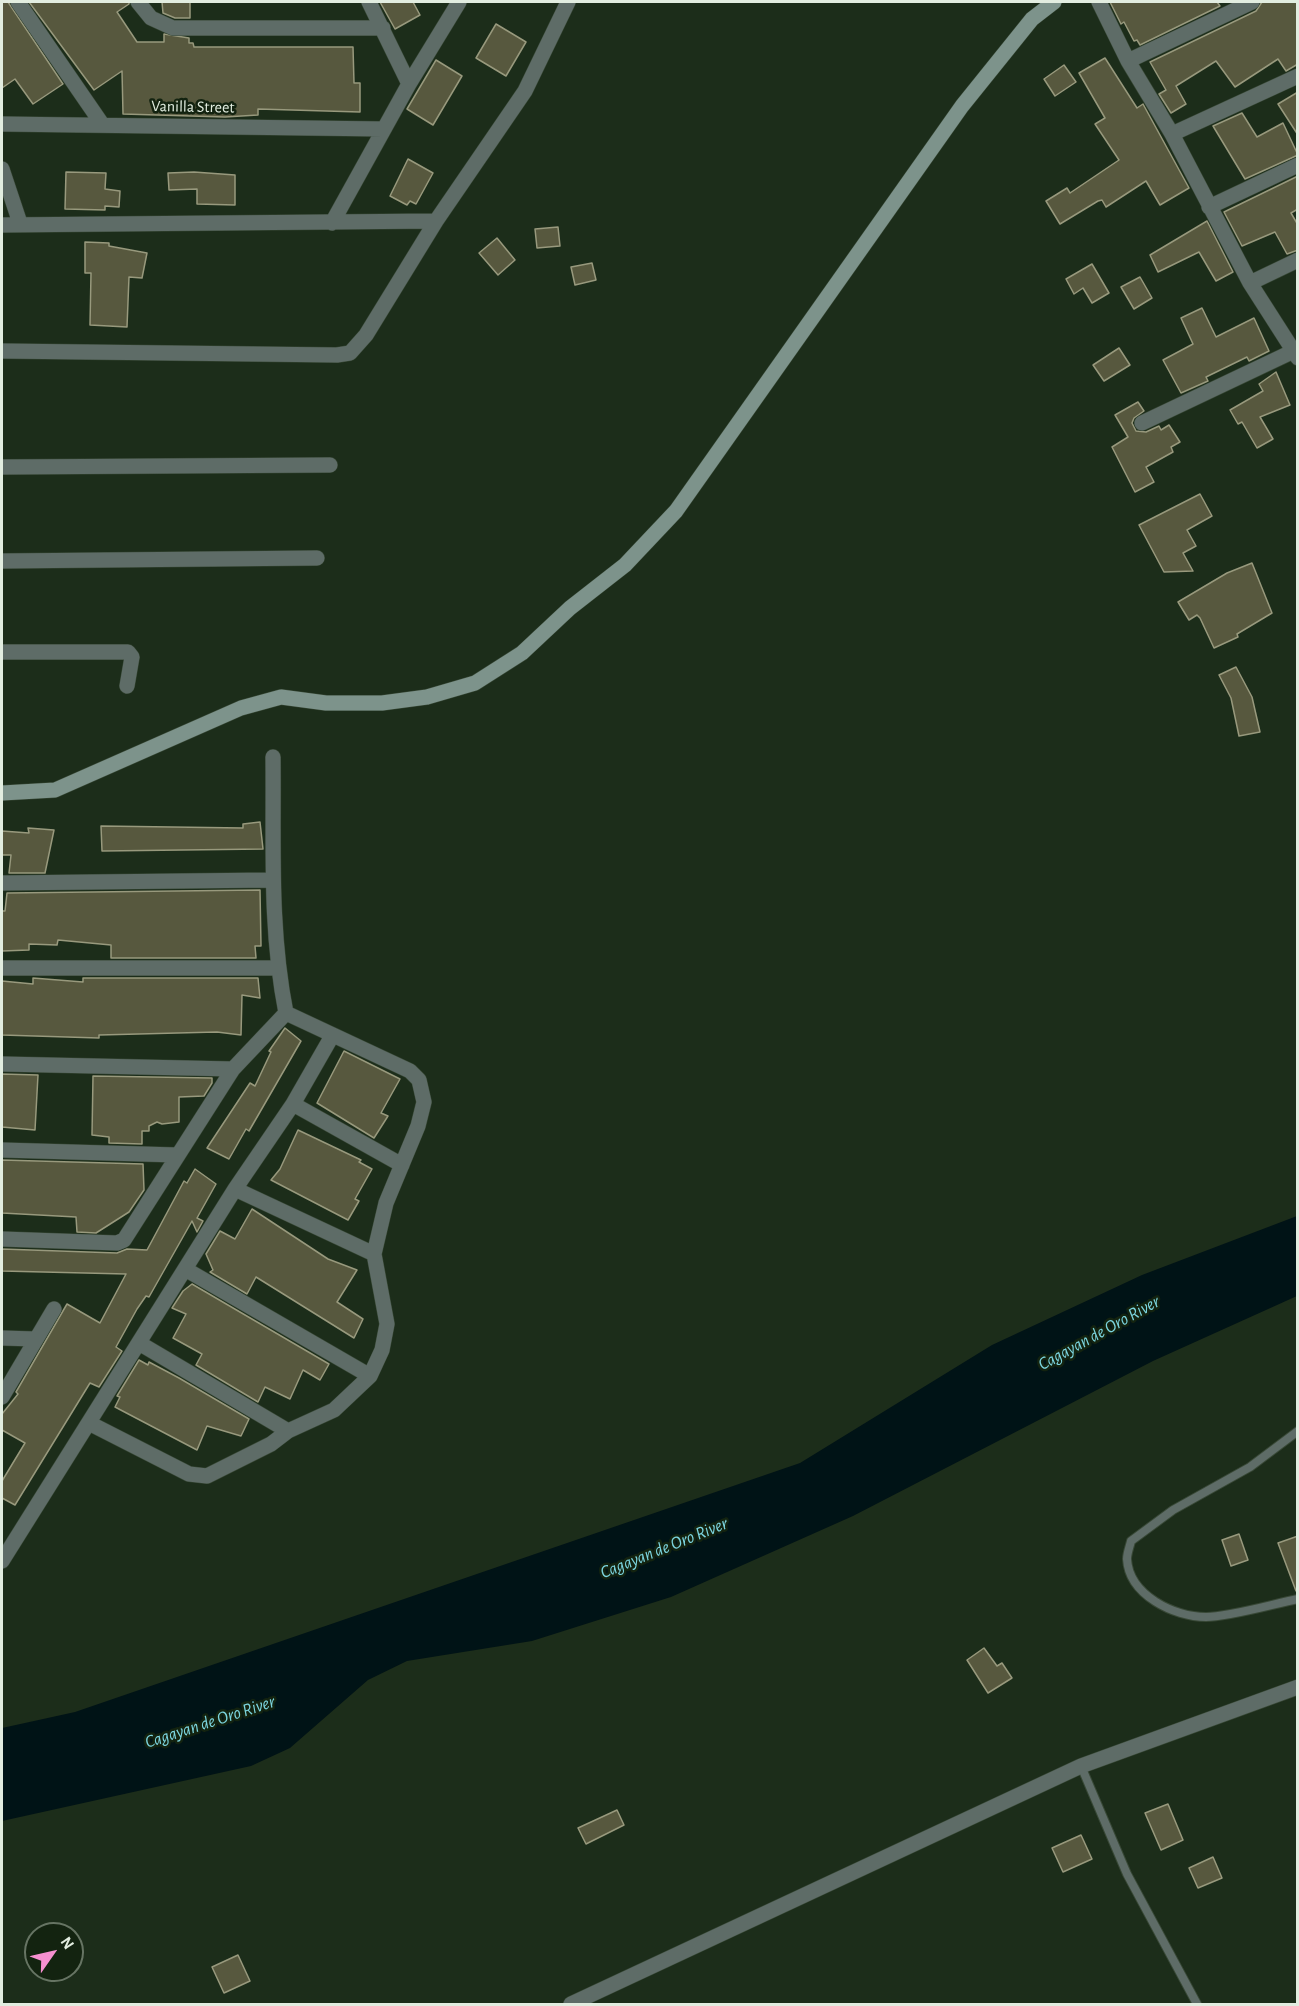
<!DOCTYPE html>
<html>
<head>
<meta charset="utf-8">
<style>
  body { margin:0 }
  #map { position:relative; width:1299px; height:2006px; overflow:hidden; background:#1c2d1a; font-family:"Alegreya Sans",sans-serif }
  canvas { display:block }
  .frame { position:absolute; inset:0; border:3px solid #e2ede0; pointer-events:none }
  .north { position:absolute; left:24px; top:1922px; width:60px; height:60px; box-sizing:border-box; background:#132310; border:2px solid #667463; border-radius:50%; rotate:56deg; font-size:16px; font-weight:700; line-height:24px; text-align:center; color:#e2ede0 }
  .north::after { content:''; display:block; margin:auto; width:21px; height:27px; background:#f690d0; clip-path:polygon(50% 0,100% 100%,50% 72%,0 100%) }
</style>
</head>
<body>
<div id="map">
<canvas width="1299" height="2006"></canvas>
<div class="frame"></div>
<div class="north">N</div>
</div>
<script>
const context = document.querySelector('canvas').getContext('2d');
context.lineJoin = 'round';
function fill(path, color) { context.fillStyle = color; context.fill(path, 'evenodd'); }
function strokePath(path, color, width, dash) { context.strokeStyle = color; context.lineWidth = width; context.lineCap = dash ? 'butt' : 'round'; context.setLineDash(dash || []); context.stroke(path); }
function drawText(font, color, halo, rows, align = 'center') {
  context.font = font + ' "Alegreya Sans",sans-serif'; context.lineWidth = 5; context.setLineDash([]); context.textBaseline = 'middle'; context.strokeStyle = halo; context.fillStyle = color; for (const [text, x, y, turn = 0] of rows) {
    context.save(); context.translate(x, y); context.rotate((+turn || 0) * Math.PI / 180); context.textAlign = isNaN(turn) ? turn : align; if (halo) context.strokeText(text, 0, 0); context.fillText(text, 0, 0); context.restore();
  }
}
fill(new Path2D(`
  M1297 1216V1296L1153 1361 853 1516 671 1597 532 1641 407 1661 368 1680 290 1748 251 1766 2 1821V1728L75 1712 800 1463 992 1345 1142 1275Z`), '#001316');
const building = new Path2D(`
  M2 2H8L63 84 33 104 15 79 2 88Z
  M29 2H129V4L117 12 137 42H164V34L189 38V43H193L194 47H353L354 83H360V112L258 109V115L225 117 123 114 122 71 94 90Z
  M162 2H190V18H175L163 13Z
  M380 2H413L420 15 395 29Z
  M1110 2H1217L1220 6 1140 45 1137 40 1134 41 1124 22 1121 24Z
  M1262 2H1298V64L1286 71 1278 59 1235 87 1216 61 1176 86 1186 104 1171 113 1159 94 1166 90 1150 62 1256 11Z
  M496 24 526 42 506 76 476 58Z
  M1105 58 1137 108 1143 104 1189 188 1160 205 1146 181 1106 207 1102 200 1098 201 1060 224 1046 201 1067 188 1070 193 1119 160 1095 124 1105 118 1079 73Z
  M436 60 462 76 433 125 407 109Z
  M1064 65 1076 82 1055 96 1044 79Z
  M1298 92V135L1278 104Z
  M1242 113 1257 137 1283 123 1298 155 1245 179 1213 126Z
  M408 159 433 173 416 204 410 201 407 205 390 196Z
  M66 172 106 173 105 189 120 191 119 207 105 206V210L65 209Z
  M194 172 235 175V205L197 204V189L169 190 168 173Z
  M1298 176V209L1291 213 1298 225V250L1287 254 1275 232 1242 246 1224 212Z
  M1207 221 1233 272 1216 281 1199 252 1158 272 1150 255Z
  M558 227 560 246 537 248 535 229Z
  M497 238 515 260 498 275 479 253Z
  M85 242 109 243V246L147 253 142 278 129 277 127 327 90 325 91 273H85Z
  M592 263 596 280 575 285 571 267Z
  M1092 264 1109 293 1092 303 1083 288 1074 294 1066 279Z
  M1140 277 1152 298 1134 309 1121 287Z
  M1202 308 1216 337 1254 318 1269 351 1249 361 1247 357 1206 377 1208 381 1181 393 1163 360 1193 344 1181 318Z
  M1119 348 1130 365 1104 381 1093 365Z
  M1276 372 1290 405 1260 417 1273 439 1257 448 1242 422 1238 424 1230 410 1263 391 1259 384Z
  M1138 402 1144 411 1134 418 1132 423 1136 431 1146 432 1159 426 1161 430 1169 425 1180 442 1171 447 1173 452 1146 467 1154 482 1135 492 1112 447 1128 437 1115 415Z
  M1200 494 1212 516 1187 530 1196 546 1183 553 1193 571 1164 572 1139 525Z
  M1252 563 1272 613 1237 634 1238 637 1214 648 1200 618 1197 615 1189 620 1178 602 1227 573Z
  M1236 667 1252 697 1260 732 1239 736 1231 698 1219 675Z
  M260 822 263 849 102 851 101 826 243 828V824Z
  M28 828 54 830 45 873H9L11 855H2V831L29 833Z
  M260 890 261 946H255L256 958H111V945L58 940 57 945 29 944V950L2 951V911H5L7 893Z
  M33 978 83 982V978H258L260 998 242 995 241 1035 217 1032 99 1035V1038L2 1035V981L33 984Z
  M285 1028 301 1041 249 1131 246 1129 229 1159 207 1148 250 1083 255 1086 271 1052 269 1051Z
  M344 1051 400 1079 381 1113 388 1116 374 1138 317 1103Z
  M2 1074 38 1075 35 1130 2 1127Z
  M93 1076 212 1078V1083L204 1096 179 1097V1122L162 1124 157 1122 149 1126V1131H142V1144L109 1143V1137L92 1135Z
  M298 1130 361 1160 359 1162 372 1169 355 1199 359 1201 348 1220 271 1180 280 1169Z
  M2 1160 143 1164 144 1190 129 1212 96 1233 77 1232 76 1217 2 1213Z
  M195 1169 216 1184 197 1218 203 1221 197 1232 192 1221 149 1297 146 1296 137 1309 116 1347 122 1351 99 1387 90 1383 15 1505 2 1498V1481L25 1443 2 1430V1414L18 1394 16 1392 67 1304 100 1323 126 1274 2 1271V1249L117 1253 127 1249 147 1250 184 1181 187 1183Z
  M252 1209 328 1259 357 1270 337 1302 363 1319 354 1338 256 1277 247 1294 210 1272 213 1270 206 1254 220 1231 235 1239Z
  M192 1284 329 1364 320 1380 303 1370 290 1399 265 1387 258 1402 196 1365 202 1354 173 1338 186 1314 172 1308 183 1291Z
  M139 1360 148 1365 149 1362 179 1378 249 1419 241 1436 207 1426 197 1450 115 1407 120 1397 117 1396Z
  M1239 1534 1248 1560 1231 1566 1222 1540Z
  M1298 1536V1591H1296L1278 1543Z
  M984 1648 997 1666 1002 1663 1012 1678 988 1693 967 1660Z
  M1168 1804 1183 1840 1161 1850 1145 1813Z
  M617 1810 624 1825 586 1844 578 1828Z
  M1081 1835 1092 1859 1063 1872 1052 1848Z
  M1213 1857 1222 1878 1198 1888 1189 1868Z
  M238 1955 250 1981 224 1993 212 1967Z`);
fill(building, '#57583e');
strokePath(building, '#98997d', 1.5);
const lane = new Path2D(`
  M1298 1431 1250 1467 1173 1510 1131 1541C1130 1546 1127 1553 1127 1559 1129 1595 1174 1617 1206 1617 1229 1617 1273 1604 1298 1599
  M1081 1766 1127 1874 1197 2004`);
const street = new Path2D(`
  M18 2 102 124
  M138 2 151 18 173 28H383
  M369 2 409 84
  M1099 2 1128 61 1172 134 1250 283 1298 358
  M1128 61 1252 2
  M2 124 383 129
  M1172 134 1298 76
  M2 169 20 223
  M1209 207 1298 165
  M436 221 525 91 568 2
  M332 223 409 84 459 2
  M2 225 436 221 366 335 350 353 337 355 2 351
  M1250 283 1298 260
  M1142 423 1298 349
  M2 467 330 465
  M2 561 317 558
  M2 652H128L132 657 127 686
  M273 757C274 843 269 927 286 1013
  M2 883 271 880
  M2 968H277
  M2 1064 233 1069
  M293 1104 402 1165
  M2 1150 177 1155
  M235 1189 374 1254
  M2 1239 117 1243 124 1240 233 1069 286 1013
  M185 1269 370 1376
  M2 1338 35 1339
  M139 1343 288 1431
  M2 1397 54 1309
  M89 1423 189 1474 207 1476 271 1444 288 1431 334 1410 370 1376 382 1350 387 1324 374 1254 386 1203 418 1126 424 1102 419 1080 410 1071 286 1013
  M2 1561 235 1189 293 1104 332 1036
  M571 2004 1081 1766 1298 1687`);
const secondary = new Path2D(`
  M2 793 55 790 241 708 281 697 326 703H382L427 697 475 683 522 653 570 608 625 565 676 511 962 106 1032 19 1054 2`);
strokePath(lane, '#384836', 10);
strokePath(street, '#384836', 16);
strokePath(secondary, '#384836', 16);
strokePath(lane, '#5e6c67', 8);
strokePath(street, '#5e6c67', 15);
strokePath(secondary, '#7d938b', 15);
drawText('16px', '#e2ede0', '#132310', [
  ["Vanilla Street",193,107,1]
]);
drawText('italic 18px', '#7cd5df', '#132310', [
  ["Cagayan de Oro River",1099,1333,-29],
  ["Cagayan de Oro River",664,1548,-22],
  ["Cagayan de Oro River",210,1722,-18]
]);
</script>
</body>
</html>
